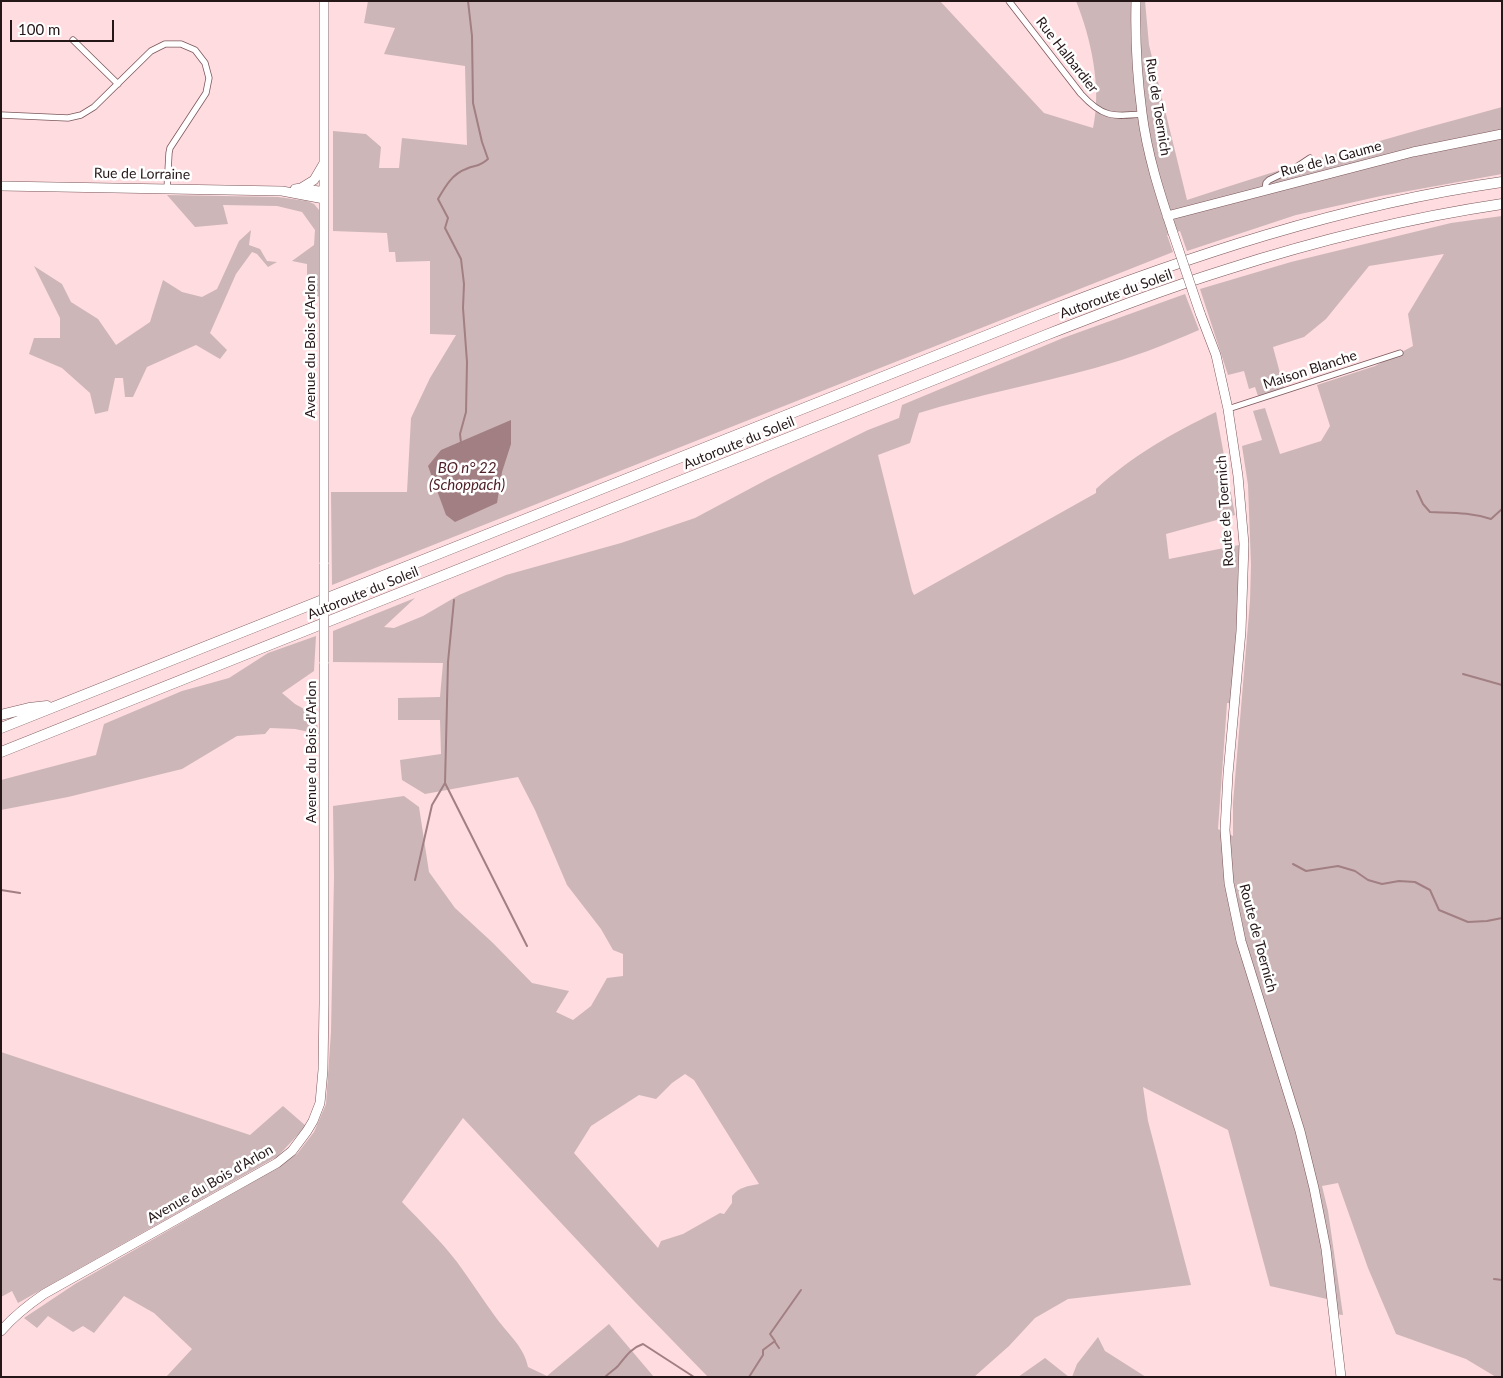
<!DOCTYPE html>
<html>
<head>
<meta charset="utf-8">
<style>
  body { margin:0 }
  #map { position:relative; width:1503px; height:1378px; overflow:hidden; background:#fedcdf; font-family:Lato,sans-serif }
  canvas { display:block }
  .frame { position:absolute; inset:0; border:2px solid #251718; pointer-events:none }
  .scale { position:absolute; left:10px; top:20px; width:104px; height:22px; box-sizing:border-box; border:2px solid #251718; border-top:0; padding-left:6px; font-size:15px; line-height:18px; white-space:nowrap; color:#251718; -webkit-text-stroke:4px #fff; paint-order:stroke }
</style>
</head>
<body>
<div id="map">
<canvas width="1503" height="1378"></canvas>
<div class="frame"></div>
<div class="scale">100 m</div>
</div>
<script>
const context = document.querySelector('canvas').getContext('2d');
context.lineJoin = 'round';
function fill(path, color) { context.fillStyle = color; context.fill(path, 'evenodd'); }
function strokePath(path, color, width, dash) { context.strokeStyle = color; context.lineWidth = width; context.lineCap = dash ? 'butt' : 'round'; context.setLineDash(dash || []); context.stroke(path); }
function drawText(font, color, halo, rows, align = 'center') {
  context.font = font + ' Lato,sans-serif'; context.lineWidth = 5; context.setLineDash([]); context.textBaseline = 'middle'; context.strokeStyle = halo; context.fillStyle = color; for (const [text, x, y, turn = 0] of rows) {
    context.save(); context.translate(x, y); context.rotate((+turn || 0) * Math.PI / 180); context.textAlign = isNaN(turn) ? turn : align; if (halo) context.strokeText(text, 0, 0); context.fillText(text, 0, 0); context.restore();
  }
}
fill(new Path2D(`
  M368 1H940L1044 113 1093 128C1102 88 1091 38 1076 1H1145L1149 45 1187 200C1291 165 1396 136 1502 107V174L1381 196 1296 215 1187 251 1180 231 1167 235 1173 252 332 585 331 492H407L411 418 430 378 456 335 430 334V261L396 262 395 252H389L387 233 333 231V131L366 134 381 147 379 168H399L402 138 467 145 465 66 384 54 395 28 364 23Z
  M167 195 278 197 307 201 314 204 319 210 320 220V297L307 293V264L292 261 314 245 315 230 302 212 277 206 223 205 228 224 195 227Z
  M1502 216V1377H1496L1466 1359 1396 1334 1368 1268 1338 1183 1322 1186 1328 1211 1343 1315 1335 1314 1334 1305 1327 1299 1270 1286 1228 1130 1143 1087 1148 1121 1191 1285 1068 1299 1035 1318 1009 1346 974 1377H708L635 1302 463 1118 402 1202C421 1222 441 1241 457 1262 471 1281 483 1300 497 1319 509 1335 524 1347 528 1367L547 1376 609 1324 654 1377H166L192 1349 154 1313 124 1296 94 1333 83 1326 73 1332 48 1316 37 1328 24 1318 75 1284 246 1186 297 1154 314 1132 326 1104 331 1032 334 877 333 806 404 796 419 807 429 872 455 908 493 943 532 983 569 991 556 1012 573 1020 591 1006 607 978 623 976V954L613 950 601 929 567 885 535 810 518 777 425 794 402 780 400 760 441 754 440 720H398V698L440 697 443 663 333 662V631L415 598 384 627 394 628 423 616 459 595 506 575 621 543 695 518 768 479 868 430 899 418 902 405 1063 338 1185 294 1199 330C1165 345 1131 358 1095 368 1037 384 977 395 919 413L910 443 878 455 912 591 914 595 1096 493V489C1133 455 1171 434 1216 412L1235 515 1166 534 1169 559 1244 544 1234 703H1227L1218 829 1233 836V803L1250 601 1251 565 1248 485 1242 446 1262 440 1253 411 1265 408 1280 454 1321 441 1330 426 1317 385 1375 366 1413 346 1408 314 1444 254 1369 266 1326 319 1304 337 1273 347 1284 388 1258 396 1255 387 1249 389 1244 371 1228 375 1200 289 1291 262 1451 223ZM685 1074 694 1080 759 1184C748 1186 739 1187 732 1196V1203L724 1214 720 1213 683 1234 661 1241 658 1248 574 1153 591 1126 639 1095 656 1099 672 1083Z
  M251 230 249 245 260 249 267 261 277 262 268 267 257 254 252 252 236 274 210 333 227 350 220 359 196 345 147 367 133 397H125L123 378H115L108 411 95 414 90 393 62 368 29 354 34 338H60V318L34 266 62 284 71 302 98 319 116 345 150 322 163 280 182 292 202 297 217 289 239 241Z
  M316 636 314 671 282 693 295 704 315 715 319 734 295 729 270 728 265 734 237 736 182 769 68 797 1 810V780L96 755 104 724 182 691 229 678 268 653Z
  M1 1052 250 1135 283 1106 306 1126 278 1156 18 1303 12 1291 1 1297Z
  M1098 1337 1105 1351 1146 1377H1072L1077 1364Z
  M1045 1358 1069 1377H1018Z`), '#cdb6b8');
fill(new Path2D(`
  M511 420V444L502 472 497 503 455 522 446 515 428 466 441 450Z`), '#a17f82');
strokePath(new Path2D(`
  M461 443 460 434 466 412 467 362 463 308 464 284 461 259 445 228 448 218 438 199C445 187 452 174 466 169 476 164 478 168 488 159L482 142 473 103 472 36 468 1
  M1417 491 1423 504 1430 512C1453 513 1469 512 1491 519L1502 509
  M1463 674 1502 685
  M445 783 527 946
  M1293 864 1306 871 1338 866 1355 871 1368 880 1382 884 1399 881 1415 882 1430 890 1439 910 1468 922 1487 921 1502 918
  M415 880 432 805 445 783 448 662 454 600
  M1 890 20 893
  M1494 1279 1502 1280
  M775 1342 779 1348
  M605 1377C609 1373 614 1370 618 1366 626 1356 631 1348 643 1344L694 1377
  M749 1377 763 1355V1350L775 1341 770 1334 801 1290`), '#a17f82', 2);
const minor = new Path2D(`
  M1009 1 1081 94C1102 117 1112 117 1142 114
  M73 40 118 84
  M1 115 68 118 81 115 94 107 151 51 165 44H181L195 50 205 63 209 78 206 93 170 148 169 153 167 189
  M1265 191 1266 183 1269 180 1298 166 1310 158
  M1228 409 1400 353`);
const secondary = new Path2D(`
  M1136 1C1135 39 1137 76 1142 113 1147 154 1160 194 1173 233
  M1 186 282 191 324 199
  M301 188 314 180 324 163
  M295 189 301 188 324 192
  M1167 216 1413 152 1502 134
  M1200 313 1216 355 1228 409 1238 476 1244 544 1241 631 1228 774 1225 830 1229 883 1241 941 1300 1131 1314 1188 1326 1249 1341 1377
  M324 564V1
  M1 1331C13 1317 28 1305 44 1294L277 1163 292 1151 307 1131 313 1121 320 1103 323 1070 324 1003V662`);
const motorway = new Path2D(`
  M1 715 29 708 47 706
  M1 728 1038 315C1189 256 1341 205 1502 182
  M1 752 1046 335C1105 312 1164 289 1225 270 1315 241 1408 218 1502 204`);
strokePath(minor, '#7a575a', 7);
strokePath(secondary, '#7a575a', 10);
strokePath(motorway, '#7a575a', 11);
strokePath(minor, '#fff', 5.5);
strokePath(secondary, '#fff', 9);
strokePath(motorway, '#fff', 10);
const secondaryBridge = new Path2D(`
  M1173 233 1200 313
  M324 564V662`);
strokePath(secondaryBridge, '#7a575a', 10, []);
strokePath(secondaryBridge, '#fff', 9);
drawText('14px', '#251718', '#fff', [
  ["Rue Halbardier",1067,55,52],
  ["Rue de Toernich",1158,107,81],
  ["Rue de la Gaume",1331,159,-15],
  ["Rue de Lorraine",142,174,1],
  ["Autoroute du Soleil",1116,294,-20],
  ["Avenue du Bois d'Arlon",310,347,-90],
  ["Maison Blanche",1310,370,-18],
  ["Autoroute du Soleil",739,443,-22],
  ["Route de Toernich",1225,511,-94],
  ["Autoroute du Soleil",363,593,-22],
  ["Avenue du Bois d'Arlon",311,752,-90],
  ["Route de Toernich",1258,938,75],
  ["Avenue du Bois d'Arlon",210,1184,-30]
]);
drawText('italic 15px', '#512129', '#fff', [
  ["BO n° 22",467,468],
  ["(Schoppach)",467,485]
]);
</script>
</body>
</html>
